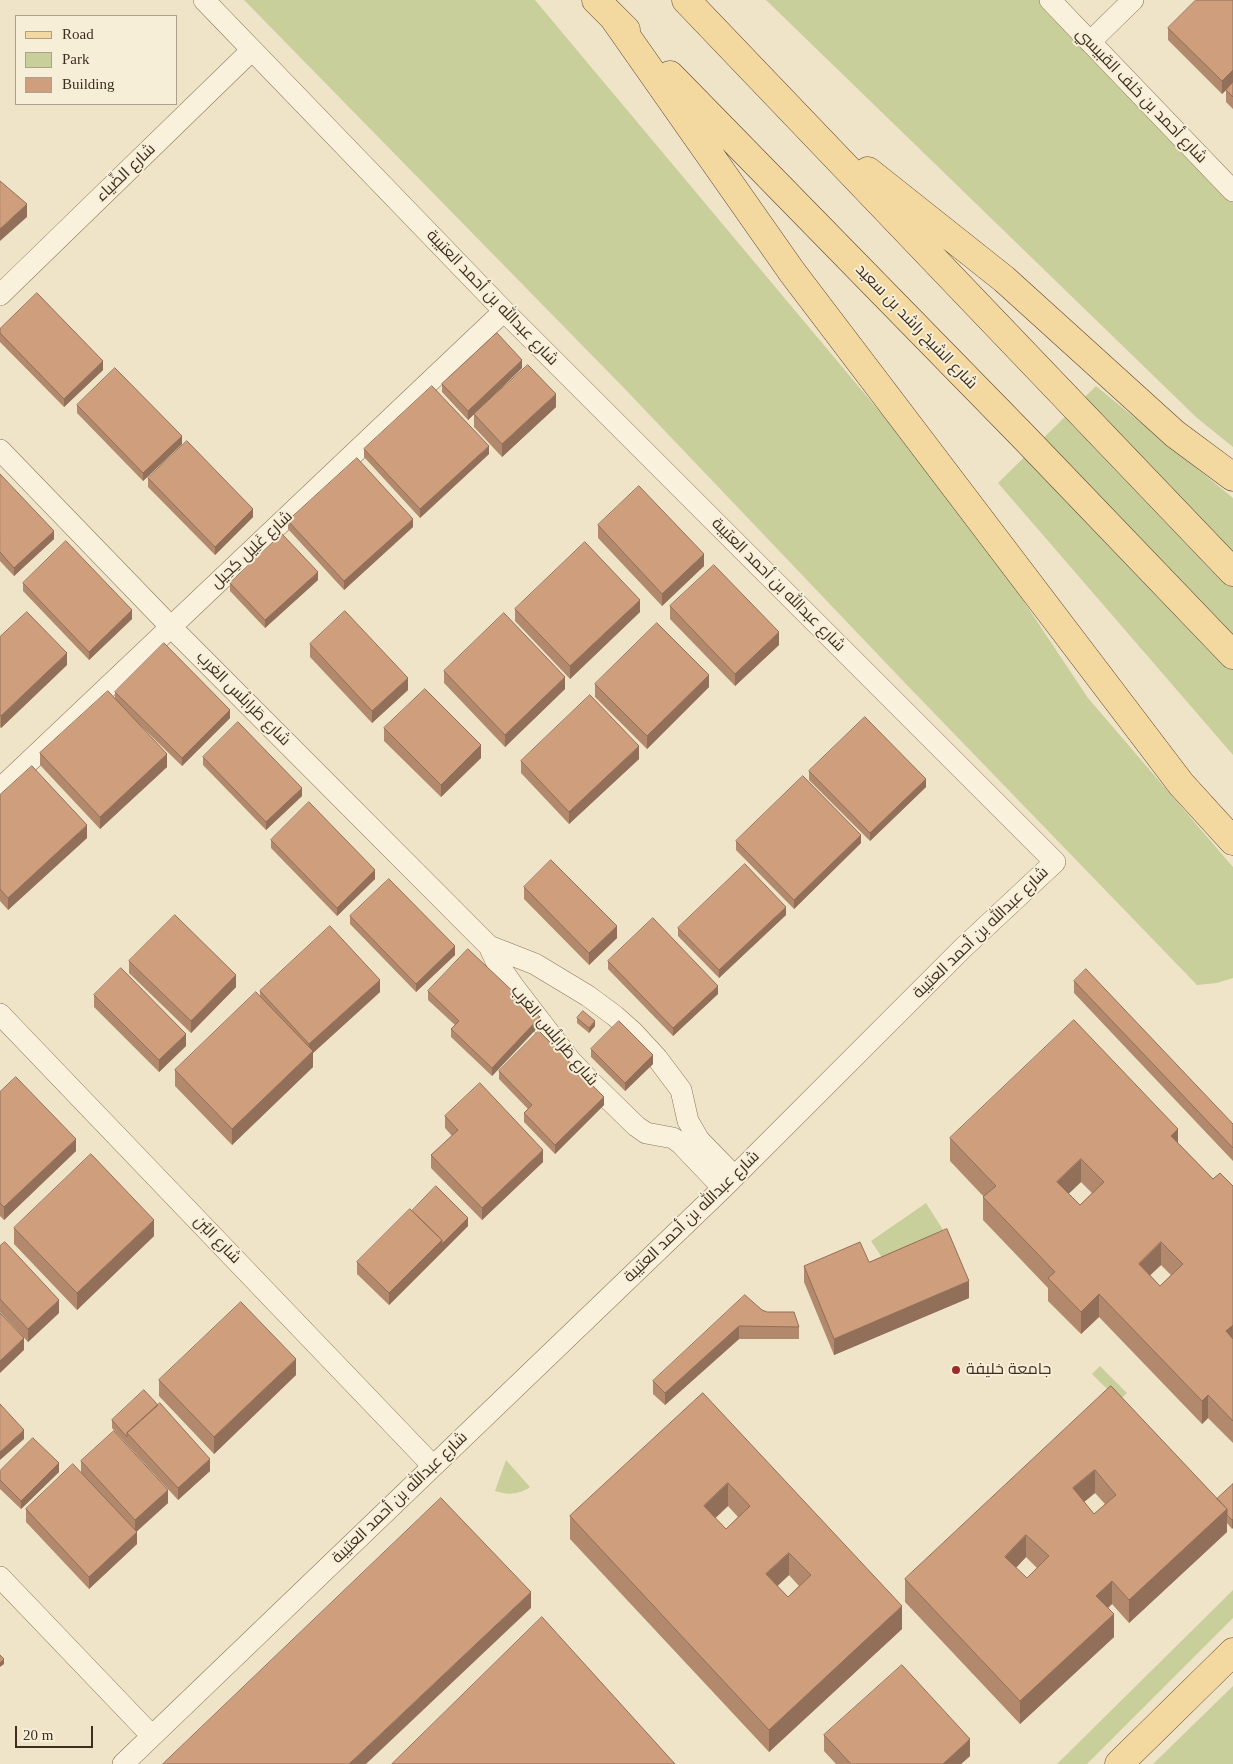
<!DOCTYPE html>
<html>
<head>
<meta charset="utf-8">
<style>
  body { margin:0 }
  #map { position:relative; width:1233px; height:1764px; overflow:hidden; background:#f0e4c8; font-family:"Times New Roman",serif }
  canvas { display:block }
  .legend { position:absolute; left:15px; top:15px; width:162px; height:90px; box-sizing:border-box; background:#f7eed8; border:1px solid #ada18e; margin:0; padding:6px 9px; list-style:none; font-size:15px; color:#3d2e20 }
  .legend li { display:flex; align-items:center; gap:10px; height:25px }
  .legend b { width:25px; border:1px solid #ada18e }
  .scale { position:absolute; left:15px; top:1726px; width:78px; height:22px; box-sizing:border-box; border:2px solid #3d2e20; border-top:0; padding-left:6px; font-size:15px; line-height:18px; white-space:nowrap; color:#3d2e20; -webkit-text-stroke:4px #f7eed8; paint-order:stroke }
</style>
</head>
<body>
<div id="map">
<canvas width="1233" height="1764"></canvas>
<ul class="legend">
<li><b style="height:6px;background:#f3d9a0"></b>Road</li>
<li><b style="height:14px;background:#c9cf9b"></b>Park</li>
<li><b style="height:14px;background:#cf9f7d"></b>Building</li>
</ul>
<div class="scale">20 m</div>
</div>
<script>
const context = document.querySelector('canvas').getContext('2d');
context.lineJoin = 'round';
function fill(path, color) { context.fillStyle = color; context.fill(path, 'evenodd'); }
function strokePath(path, color, width, dash) { context.strokeStyle = color; context.lineWidth = width; context.lineCap = dash ? 'butt' : 'round'; context.setLineDash(dash || []); context.stroke(path); }
function drawText(font, color, halo, rows, align = 'center') {
  context.font = font + ' "Times New Roman",Cairo,serif'; context.lineWidth = 4; context.setLineDash([]); context.textBaseline = 'middle'; context.strokeStyle = halo; context.fillStyle = color; for (const [text, x, y, turn = 0] of rows) {
    context.save(); context.translate(x, y); context.rotate((+turn || 0) * Math.PI / 180); context.textAlign = isNaN(turn) ? turn : align; if (halo) context.strokeText(text, 0, 0); context.fillText(text, 0, 0); context.restore();
  }
}
fill(new Path2D(`
  M244 0H535L967 516 1088 698 1233 867V978L1217 983 1197 985 905 683 623 387Z
  M766 0H1042L1233 194V447L1197 418Z
  M1096 386 1233 498V755L998 483Z
  M926 1203 945 1233 887 1265 871 1241Z
  M1100 1366 1127 1393 1119 1401 1092 1374Z
  M506 1460 530 1487C518 1495 508 1495 495 1491Z
  M1233 1590V1618L1087 1764H1057Z
  M1233 1686V1764H1153Z`), '#c9cf9b');
const street = new Path2D(`
  M1050 0 1233 191
  M1090 42 1133 0
  M0 295 252 50
  M0 450 171 627 489 946 496 961 514 987 570 1060 590 1081 636 1126 646 1133 673 1138 680 1143 723 1188
  M0 789 504 311
  M489 946 535 964 588 996 615 1016 633 1032 657 1058 681 1090 688 1121 699 1140 734 1176
  M0 1014 433 1466
  M0 1577 152 1736
  M123 1764 723 1188 964 947 1055 862 504 311 204 0`);
const primary = new Path2D(`
  M596 0 626 30
  M686 0 1233 572
  M613 17 792 272 1181 784 1233 841
  M670 75 1022 435 1233 655
  M868 171 1004 279 1175 434 1233 477
  M1119 1764 1233 1652`);
strokePath(street, '#8d765c', 22);
strokePath(primary, '#5b4430', 29);
strokePath(street, '#faf1dc', 21);
strokePath(primary, '#f3d9a0', 28);
fill(new Path2D(`
  M1233 0V109L1226 102V90L1222 94 1168 40V28Z
  M0 329 103 370 64 407 0 342Z
  M522 368 468 420 442 392V384Z
  M77 405 182 444 143 481 77 413Z
  M556 407 502 457 474 427V414Z
  M364 449 489 454 420 518 364 457Z
  M0 474 54 539 14 576 0 561Z
  M148 478 253 517 215 555 148 487Z
  M288 521 413 527 344 590 288 529Z
  M598 525 704 566 662 606 598 538Z
  M318 580 265 628 230 591V583Z
  M23 583 132 619 89 660 23 591Z
  M670 606 779 645 735 686 670 619Z
  M515 609 640 612 570 679 515 621Z
  M0 637 67 665 1 728 0 727Z
  M310 644 408 690 372 723 310 657Z
  M444 671 565 689 505 747 444 683Z
  M595 684 709 687 647 749 595 697Z
  M115 692 230 718 182 766 139 724 167 767 100 829 40 765V753L115 698Z
  M384 728 481 758 441 797 384 741Z
  M203 757 302 796 266 830 203 765Z
  M639 759 569 824 521 773V761Z
  M809 771 926 787 870 841 809 780Z
  M0 795 87 838 8 910 0 901Z
  M271 840 375 879 337 916 271 848Z
  M736 841 861 843 794 909 736 850Z
  M524 887 617 938 589 965 524 899Z
  M786 915 719 978 678 936V928Z
  M350 916 455 955 416 992 350 924Z
  M129 961 236 987 191 1033 129 973Z
  M608 961 718 994 673 1036 608 969Z
  M1074 981 1233 1124V1161L1074 993Z
  M260 991 380 992 313 1053V1067L232 1145 175 1086V1070L260 996Z
  M428 991 540 1025 492 1076 451 1037V1029L455 1025 428 1000Z
  M94 995 186 1046 159 1072 94 1007Z
  M577 1018 595 1026 589 1033 577 1023Z
  M591 1049 653 1064 625 1091 591 1057Z
  M499 1071 604 1105 555 1154 524 1122V1113L528 1109 499 1079Z
  M0 1092 76 1151 4 1220 0 1216Z
  M445 1116 543 1162 482 1220 431 1168V1155L452 1136 445 1128Z
  M950 1138 1178 1143 1213 1179 1233 1186V1443L1208 1418 1202 1424 1099 1317 1081 1334 1048 1301V1288L983 1220V1197H984L950 1161ZM1081 1182 1092 1193 1080 1205 1068 1194ZM1161 1265 1171 1275 1160 1286 1150 1275Z
  M412 1211 468 1226 389 1305 357 1274V1262Z
  M14 1228 154 1236 77 1310 14 1244Z
  M0 1246 59 1313 28 1342 0 1312Z
  M869 1262 969 1298 834 1355 804 1282V1266Z
  M762 1310 799 1327V1339H739L665 1405 653 1394V1381Z
  M296 1375 214 1454 159 1396V1380Z
  M1111 1386 1217 1499 1233 1484 1232 1529 1227 1523V1532L1129 1623 1112 1604 1108 1608 1114 1637 1020 1724 905 1602V1579ZM1095 1493 1105 1504 1094 1514 1084 1502ZM1026 1557 1037 1568 1027 1578 1016 1568Z
  M703 1393 902 1629 769 1752 570 1539V1516ZM728 1506 738 1517 726 1529 715 1518ZM789 1575 799 1586 788 1597 777 1586Z
  M158 1405 210 1471 178 1500 112 1428V1420Z
  M81 1461 168 1503 136 1532 137 1544 89 1589 26 1522V1509L81 1473Z
  M0 1471 59 1472 21 1509 0 1489Z
  M824 1735 970 1756 961 1764H836L824 1751Z`), '#b2896c');
fill(new Path2D(`
  M1233 70V83L1222 94V81Z
  M27 204V217L0 241V229Z
  M522 360V368L468 420V411Z
  M103 361V370L64 407V399Z
  M556 394V407L502 457V444Z
  M182 436V444L143 481V473Z
  M489 446V454L420 518V509Z
  M253 509V517L215 555V547Z
  M413 519V527L344 590V581Z
  M54 531V539L14 576V568Z
  M704 554V566L662 606V594Z
  M318 572V580L265 628V620Z
  M640 600V612L570 679V666Z
  M132 610V619L89 660V652Z
  M779 632V645L735 686V674Z
  M67 653V665L1 728V716Z
  M709 675V687L647 749V736Z
  M565 677V689L505 747V735Z
  M408 678V690L372 723V711Z
  M230 710V718L182 766V758Z
  M481 745V758L441 797V785Z
  M639 746V759L569 824V812Z
  M167 754V767L100 829V817Z
  M926 779V787L870 841V833Z
  M302 788V796L266 830V822Z
  M87 825V838L8 910V898Z
  M861 835V843L794 909V900Z
  M375 870V879L337 916V908Z
  M786 907V915L719 978V970Z
  M617 926V938L589 965V953Z
  M455 946V955L416 992V984Z
  M236 975V987L191 1033V1021Z
  M380 980V992L313 1053V1067L232 1145V1129L309 1055V1044Z
  M718 986V994L673 1036V1028Z
  M540 1017V1025L492 1076V1068Z
  M595 1021V1026L589 1033V1028Z
  M186 1034V1046L159 1072V1060Z
  M653 1055V1064L625 1091V1083Z
  M604 1097V1105L555 1154V1145Z
  M1178 1129V1152L1171 1136Z
  M76 1139V1151L4 1220V1207Z
  M543 1150V1162L482 1220V1208Z
  M1081 1159V1182L1057 1205V1182Z
  M468 1218V1226L389 1305V1293L442 1240Z
  M154 1220V1236L77 1310V1293Z
  M1161 1242V1265L1139 1286V1264Z
  M969 1281V1298L834 1355V1339Z
  M1099 1294V1317L1081 1334V1312Z
  M59 1300V1313L28 1342V1329Z
  M1233 1325V1348L1226 1331Z
  M739 1326V1339L665 1405V1393Z
  M24 1338V1350L0 1373V1361Z
  M296 1359V1375L214 1454V1437Z
  M1208 1395V1418L1202 1424V1401Z
  M24 1430V1439L0 1460V1452Z
  M210 1459V1471L178 1500V1488Z
  M59 1463V1472L21 1509V1501Z
  M1095 1470V1493L1073 1511V1488Z
  M728 1483V1506L704 1529V1506Z
  M168 1490V1503L135 1533V1520Z
  M1227 1509V1532L1129 1623V1600Z
  M1233 1519V1528L1232 1529V1520Z
  M137 1532V1544L89 1589V1577Z
  M1026 1535V1557L1005 1579V1557Z
  M789 1553V1575L766 1597V1574Z
  M1112 1581V1604L1096 1619V1596Z
  M531 1592V1608L366 1764H349Z
  M902 1606V1629L769 1752V1730Z
  M1114 1614V1637L1020 1724V1701Z
  M4 1659V1664L0 1667V1663Z
  M970 1739V1756L961 1764H943Z`), '#916f58');
const building = new Path2D(`
  M1196 0H1233V70L1222 81 1168 28Z
  M1233 82V97L1226 90Z
  M0 181 27 204 0 229Z
  M37 293 103 361 64 399 0 333V329Z
  M497 333 522 360 468 411 442 384Z
  M528 365 556 394 502 444 474 414Z
  M115 368 182 436 143 473 77 405Z
  M432 386 489 446 420 509 364 449Z
  M187 441 253 509 215 547 148 478Z
  M357 458 413 519 344 581 288 521Z
  M0 474 54 531 14 568 0 552Z
  M639 486 704 554 662 594 598 525Z
  M282 534 318 572 265 620 230 583Z
  M66 541 132 610 89 652 23 583Z
  M585 542 640 600 570 666 515 609Z
  M714 565 779 632 735 674 670 606Z
  M345 611 408 678 372 711 310 644Z
  M27 612 67 653 1 716 0 715V637Z
  M504 613 565 677 505 735 444 671Z
  M657 623 709 675 647 736 595 684Z
  M164 643 230 710 182 758 115 692Z
  M425 689 481 745 441 785 384 728Z
  M108 691 167 754 100 817 40 753Z
  M590 695 639 746 569 812 521 761Z
  M865 717 926 779 870 833 809 771Z
  M238 722 302 788 266 822 203 757Z
  M32 766 87 825 8 898 0 889V795Z
  M803 776 861 835 794 900 736 841Z
  M309 802 375 870 337 908 271 840Z
  M551 860 617 926 589 953 524 887Z
  M745 864 786 907 719 970 678 928Z
  M389 879 455 946 416 984 350 916Z
  M175 915 236 975 191 1021 129 961Z
  M653 918 718 986 673 1028 608 961Z
  M330 926 380 980 309 1044 260 991Z
  M468 949 540 1017 492 1068 451 1029 459 1021 428 991Z
  M121 968 186 1034 159 1060 94 995Z
  M1086 969 1233 1124V1148L1074 981Z
  M256 992 313 1051 232 1129 175 1070Z
  M583 1011 595 1021 589 1028 577 1018Z
  M1074 1020 1178 1129 1171 1136 1213 1179 1220 1173 1233 1186V1325L1226 1331 1233 1339V1421L1208 1395 1202 1401 1099 1294 1081 1312 1048 1278 1055 1272 983 1197 996 1186 950 1138ZM1081 1159 1104 1182 1080 1205 1057 1182ZM1161 1242 1183 1264 1160 1286 1139 1264Z
  M619 1021 653 1055 625 1083 591 1049Z
  M539 1031 604 1097 555 1145 524 1113 532 1105 499 1071Z
  M16 1077 76 1139 4 1207 0 1203V1092Z
  M480 1083 543 1150 482 1208 431 1155 458 1130 445 1116Z
  M91 1154 154 1220 77 1293 14 1228Z
  M436 1186 468 1218 442 1244V1240L412 1211Z
  M410 1209 442 1240 389 1293 357 1262Z
  M947 1229 969 1281 834 1339 804 1266 860 1242 869 1262Z
  M5 1242 59 1300 28 1329 0 1299V1246Z
  M745 1295 762 1310 767 1312H794L799 1327 739 1326 665 1393 653 1381Z
  M241 1302 296 1359 214 1437 159 1380Z
  M0 1313 24 1338 0 1361Z
  M1111 1386 1227 1509 1129 1600 1112 1581 1096 1596 1114 1614 1020 1701 905 1579ZM1095 1470 1116 1495 1094 1514 1073 1488ZM1026 1535 1049 1556 1027 1578 1005 1557Z
  M144 1390 158 1405 127 1433V1437L112 1420Z
  M703 1393 902 1606 769 1730 570 1516ZM728 1483 750 1506 726 1529 704 1506ZM789 1553 811 1575 788 1597 766 1574Z
  M160 1403 210 1459 178 1488 127 1433Z
  M0 1404 24 1430 0 1452Z
  M114 1431 168 1490 135 1520 81 1461Z
  M33 1438 59 1463 21 1501 0 1480V1471Z
  M73 1464 137 1532 89 1577 26 1509Z
  M1233 1484V1519L1232 1520 1227 1515V1509L1217 1499Z
  M441 1498 531 1592 349 1764H163Z
  M542 1617 675 1764H392Z
  M0 1655 4 1659 0 1663Z
  M902 1665 970 1739 943 1764H851L824 1735Z`);
fill(building, '#cf9f7d');
strokePath(building, '#916f58', 1);
for (const [x, y, r, color] of [
  [956,1370,5,"#9e2a2b"]
]) { const dot = new Path2D(); dot.arc(x, y, r, 0, 2 * Math.PI); context.fillStyle = color; context.fill(dot); strokePath(dot, '#f7eed8', 2); }
drawText('16px', '#3d2e20', '#f7eed8', [
  ["شارع أحمد بن خلف القبيسي",1141,96,46],
  ["شارع الضِّياء",126,173,-44],
  ["شارع عبدالله بن أحمد العتيبة",492,298,46],
  ["شارع الشيخ راشد بن سعيد",916,327,46],
  ["شارع غَلِيل كِحِيل",252,550,-43],
  ["شارع عبدالله بن أحمد العتيبة",778,585,45],
  ["شارع طَرابلُس الغرب",243,699,45],
  ["شارع عبدالله بن أحمد العتيبة",981,933,-44],
  ["شارع طَرابلُس الغرب",554,1036,50],
  ["شارع عبدالله بن أحمد العتيبة",692,1217,-44],
  ["شارع البُن",217,1240,46],
  ["شارع عبدالله بن أحمد العتيبة",400,1498,-44]
]);
drawText('16px', '#3d2e20', '#f7eed8', [
  ["جامعة خليفة",966,1370]
], 'left');
</script>
</body>
</html>
